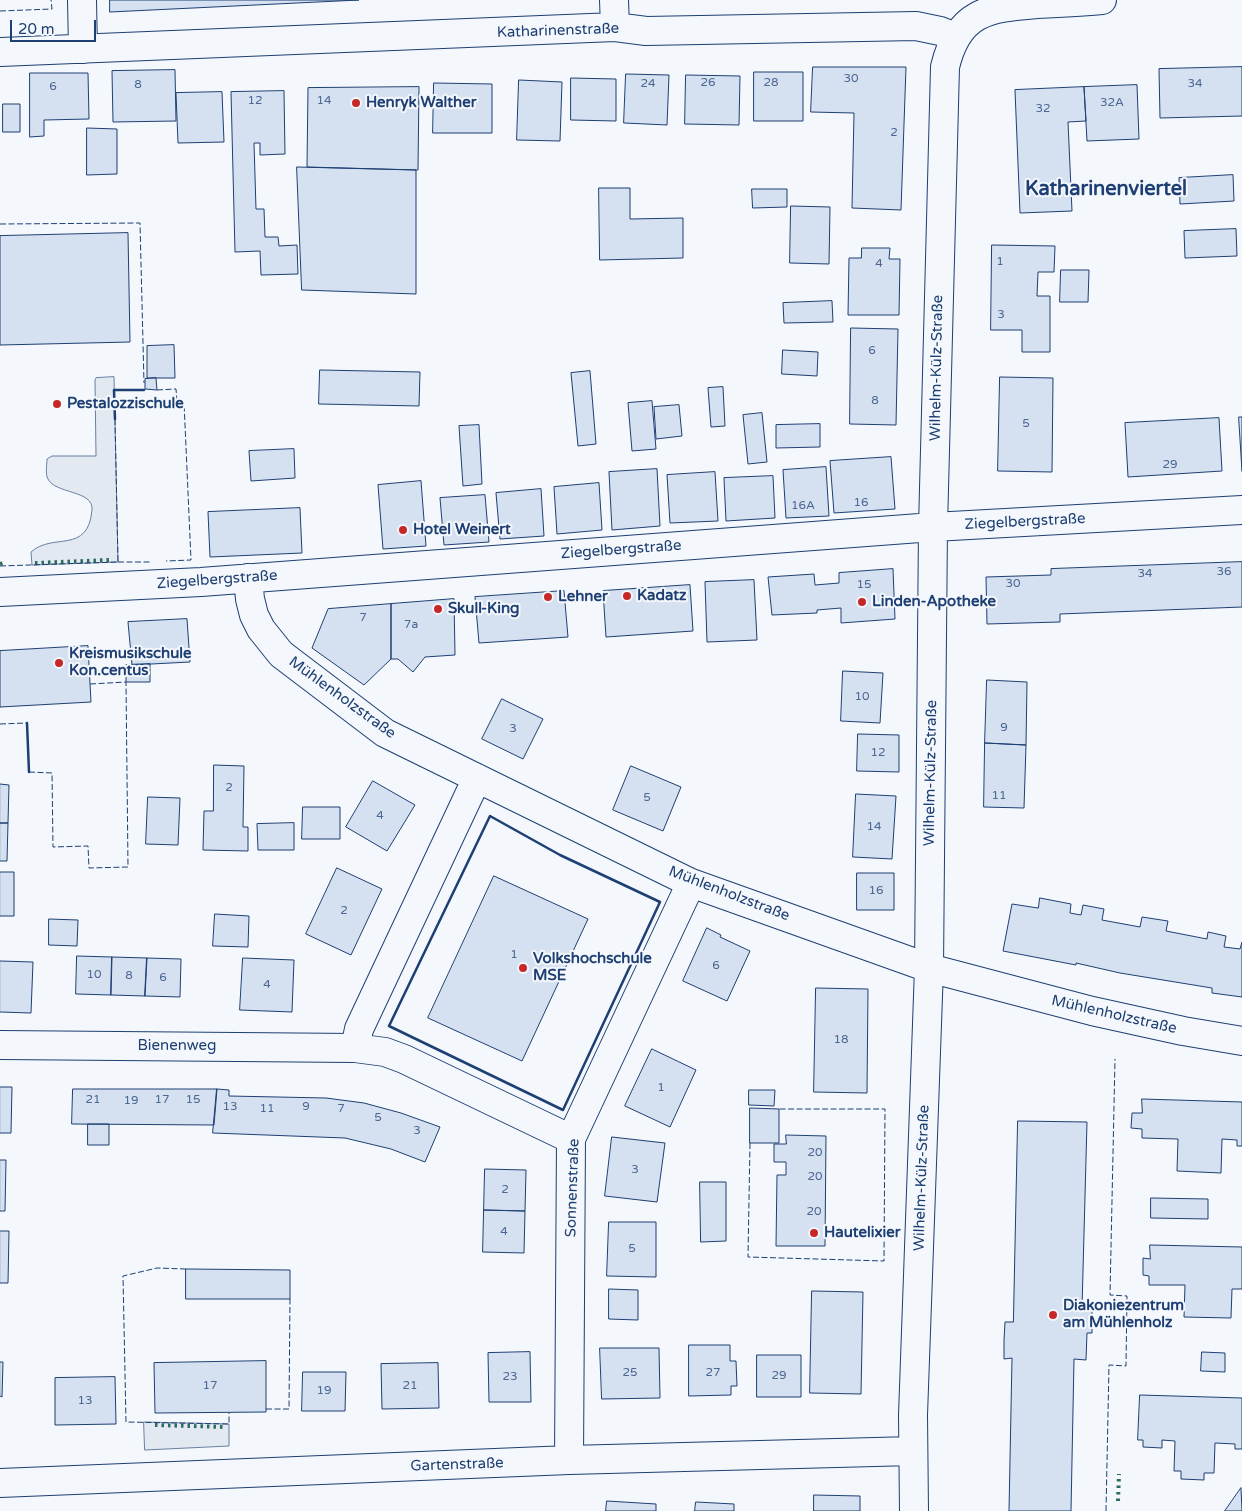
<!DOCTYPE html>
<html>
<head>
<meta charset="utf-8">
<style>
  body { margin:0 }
  #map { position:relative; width:1242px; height:1511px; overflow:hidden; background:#f4f7fb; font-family:"Varela Round",sans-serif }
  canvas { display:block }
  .scale { position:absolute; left:10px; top:20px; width:86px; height:22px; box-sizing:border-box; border:2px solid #1d3f73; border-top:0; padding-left:6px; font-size:15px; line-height:18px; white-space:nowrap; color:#1d3f73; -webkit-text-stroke:4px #f4f7fb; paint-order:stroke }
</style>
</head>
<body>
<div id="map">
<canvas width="1242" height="1511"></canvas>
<div class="scale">20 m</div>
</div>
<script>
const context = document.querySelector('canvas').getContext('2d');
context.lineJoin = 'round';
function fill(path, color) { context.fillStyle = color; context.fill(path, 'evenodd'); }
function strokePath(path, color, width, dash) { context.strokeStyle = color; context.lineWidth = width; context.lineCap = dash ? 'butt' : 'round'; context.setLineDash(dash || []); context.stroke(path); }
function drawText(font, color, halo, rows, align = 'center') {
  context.font = font + ' "Varela Round",sans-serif'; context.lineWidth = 4; context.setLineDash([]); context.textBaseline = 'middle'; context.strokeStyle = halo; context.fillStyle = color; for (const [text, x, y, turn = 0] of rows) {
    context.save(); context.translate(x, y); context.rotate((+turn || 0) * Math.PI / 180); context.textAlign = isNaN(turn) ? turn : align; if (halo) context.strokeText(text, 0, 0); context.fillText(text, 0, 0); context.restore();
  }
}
const green = new Path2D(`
  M114 377 118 562 32 565 31 552C53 532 88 555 92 510 94 490 55 494 48 479 45 474 47 465 47 459L52 456H96L95 380 96 378Z
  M144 1422 229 1424V1446L145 1450Z`);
fill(green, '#e3e9f0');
strokePath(green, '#687fa3', 1);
const building = new Path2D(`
  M110 0H359L110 12Z
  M813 67H906L901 210 852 208 854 113 811 112Z
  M1242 67V116L1160 118 1159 69Z
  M175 70 176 121 113 122 112 71Z
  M754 72H803V121H754Z
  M30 73H88L89 119 44 120V136L30 137Z
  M626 74 669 75 667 125 624 123Z
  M686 75 740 76 739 125 685 124Z
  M571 78 616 79V121L571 120Z
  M519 80 562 82 560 141 517 140Z
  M434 83 492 84V133H433Z
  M1137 85 1139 139 1087 141 1084 87Z
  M419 87 418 170 307 167 308 88Z
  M1084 87 1086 121 1068 122 1072 211 1020 213 1015 90Z
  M284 91 285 154 260 155V143H254L256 209H264L265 237H278L279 246 297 245 298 274 261 275 260 251 235 252 231 92Z
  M222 92 224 142 178 143 176 93Z
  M3 104H20V132H3Z
  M87 128 117 129V174L87 175Z
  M297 167 416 170V294L302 290Z
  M1233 175 1234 201 1180 204 1179 178Z
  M599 188H630V219L683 218V258L600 260Z
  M752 189H787V207L753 208Z
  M791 206 830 207 829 264 790 263Z
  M1236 229 1237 256 1185 258 1184 231Z
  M128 233 130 342 0 345V236Z
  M992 245 1055 246 1054 272H1038L1037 296H1050V352H1022V330H991Z
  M862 248H890L889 259H900L899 315H848L849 258H861Z
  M1061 270H1089L1088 302H1060Z
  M832 301 833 322 784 323 783 303Z
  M851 328 898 329 896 425 850 424Z
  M174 345 175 378H147V346Z
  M783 350 818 352 817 376 782 374Z
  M320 370 420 372 419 406 319 404Z
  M590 371 596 444 578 446 571 373Z
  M1000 377 1053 378 1052 472 998 471Z
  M156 378 157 390 145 389V379Z
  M723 387 725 426 711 427 708 388Z
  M652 401 656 449 632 451 628 403Z
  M679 405 682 436 656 439 654 407Z
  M762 413 767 462 748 464 743 415Z
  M1239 417H1242V471Z
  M1219 418 1222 471 1128 477 1125 423Z
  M820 424V447L776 448V425Z
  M479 425 482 484 463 486 459 426Z
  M294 449 295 478 251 481 249 451Z
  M891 457 895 509 834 513 830 461Z
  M826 467 829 516 786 518 783 470Z
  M657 469 660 526 612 530 609 472Z
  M715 472 718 521 670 523 667 475Z
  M773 476 775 518 726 521 724 478Z
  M421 481 426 546 383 549 378 485Z
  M599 483 602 530 557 534 554 487Z
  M541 489 544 536 500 539 496 493Z
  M485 495 489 542 444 545 440 498Z
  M300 508 302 553 210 557 208 512Z
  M1242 562V607L1060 614V622L987 624 986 577 1051 575V569Z
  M893 569 895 619 841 623V608L817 610V613L772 615 768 577 814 574 815 585 839 583V573Z
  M754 580 757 640 707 642 705 582Z
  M690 585 693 631 606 637 603 591Z
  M564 591 568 637 479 643 475 597Z
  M454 599 455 655 425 657 413 672 398 659H391V604Z
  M391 604V659L364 685 312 648 328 609Z
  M187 619 190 662 132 665 128 622Z
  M88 646 91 702 0 707V651Z
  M150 664V682H126V665Z
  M843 671 883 673 880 723 841 721Z
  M987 680 1027 682 1026 745 985 743Z
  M502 699 543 719 523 759 482 739Z
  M858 734 899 735V772L857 771Z
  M985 743 1026 745 1024 808 984 807Z
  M214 765 244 766 243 827H248V851L203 850 204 811H213Z
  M631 766 681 787 663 831 613 810Z
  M373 781 415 805 387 851 346 827Z
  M0 784 9 785 8 823H0Z
  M856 794 896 796 892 859 853 857Z
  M148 797 180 798 178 845 146 844Z
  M303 807H340V839H302Z
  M0 823H8L7 861H0Z
  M294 823V850H258L257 824Z
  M337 868 382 889 351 955 306 934Z
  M0 872H14V916H0Z
  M857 873H894V910H857Z
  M494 876 588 919 522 1061 428 1018Z
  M1040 898 1071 904 1070 913 1081 915 1083 905 1104 909 1102 920 1140 927 1142 917 1168 921 1166 931 1207 939 1208 932 1226 936 1224 947 1240 949 1242 942V997L1212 993V988L1120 973 1076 963V965L1003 951 1012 904 1038 908Z
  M215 914 249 916 248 947 213 946Z
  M49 919 78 920 77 946 49 945Z
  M707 928 721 935 720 937 750 951 727 1001 683 981Z
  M77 956 112 957 111 995 76 994Z
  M112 957 147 958 145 996 111 995Z
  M147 958 181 959 180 997 145 996Z
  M243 958 294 960 292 1012 240 1010Z
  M0 961 33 962 31 1013 0 1012Z
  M816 988 868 989 867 1093 814 1092Z
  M652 1049 696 1070 670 1127 625 1106Z
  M0 1087H12L11 1133H0Z
  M73 1089H217L214 1125 72 1124Z
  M217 1089 229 1090V1096L326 1098 364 1103 401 1113 440 1127 425 1162 391 1149 345 1138 213 1133Z
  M749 1090H775L774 1106 749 1105Z
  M1142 1099 1242 1102V1146H1237V1140L1222 1139 1221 1173 1177 1171 1178 1139 1142 1138V1129L1131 1128 1132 1113H1142Z
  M750 1108 779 1109V1143H750Z
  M1018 1121 1087 1122 1082 1308H1092V1333H1087L1086 1360 1074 1359 1071 1511H1009L1012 1358 1004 1359V1340L1005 1322H1013Z
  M88 1124H109V1145H88Z
  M786 1135 826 1136 825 1246H776L777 1175H786V1162H774V1144H786Z
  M612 1137 665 1143 657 1202 605 1196Z
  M0 1160H6L5 1211H0Z
  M485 1169 526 1170 525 1211 484 1210Z
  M700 1182H726V1241L701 1242Z
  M1151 1198 1208 1199V1219L1151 1218Z
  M484 1210 525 1211 524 1253 483 1252Z
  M609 1222H656V1277L607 1276Z
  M0 1231H9L8 1283H0Z
  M1150 1245 1242 1247V1289H1232L1231 1318 1184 1317 1185 1285H1149V1276L1143 1275V1258L1150 1259Z
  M186 1269 290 1270V1299H186Z
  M609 1289 638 1290V1320L609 1319Z
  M812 1291 863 1292 861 1394 810 1393Z
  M689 1345H730V1361H736L737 1386H731V1395L689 1396Z
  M600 1348H659L660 1398 602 1399Z
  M530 1352 531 1402H489L488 1353Z
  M1202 1352 1225 1353V1372L1201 1371Z
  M757 1355H801V1397H757Z
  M266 1361V1412L155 1413 154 1363Z
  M0 1362H3L2 1397 0 1396Z
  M438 1363 439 1408 382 1409 381 1364Z
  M303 1372H346L345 1411H302Z
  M115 1377 116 1424 55 1425V1378Z
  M1140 1395 1242 1398V1449H1235V1444L1215 1443 1214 1473H1204V1480L1181 1479V1471H1174L1175 1441 1162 1440V1448L1143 1447V1440H1138Z
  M1241 1488 1242 1511H1225Z
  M814 1495 860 1496V1511H814Z
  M607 1501 656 1504V1511H606Z
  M696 1502 734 1504V1511H695Z`);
fill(building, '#d5e0f0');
strokePath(building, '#1d3f73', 1);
const minor = new Path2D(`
  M82 0 83 49
  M614 0 615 27
  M0 52 615 27 646 31 916 26 940 31 955 37
  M248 578 250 599 254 615 261 629 281 654 385 733 691 883 929 968 1092 1011 1183 1031 1242 1041
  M0 592 201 582 933 527 1242 510
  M0 1045 355 1048 359 1029 477 778
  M355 1048 385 1052 404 1059 571 1139
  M569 1460 571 1139 691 883
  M0 1483 569 1460 913 1451
  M914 1511 913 1415 929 968 933 527 945 67C958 12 987 8 1037 4 1059 3 1081 2 1102 0`);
strokePath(minor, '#1d3f73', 30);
strokePath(minor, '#f4f7fb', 28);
strokePath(new Path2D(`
  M35 563 109 560
  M0 564 3 563
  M155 1425 225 1427
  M1118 1501 1119 1474`), '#2c6c60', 4, [2.5, 4]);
strokePath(new Path2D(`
  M0 11 52 9 51 0
  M0 224 140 223 144 383
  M157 390 176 389 177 402H184L191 560 166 561
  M118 562H151
  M0 566 118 562 115 419
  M0 724 27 723
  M29 772 52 773 53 847 88 846 89 868 128 867 126 682 90 684
  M750 1143 748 1257 884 1261 885 1109H779
  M186 1269 157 1268 123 1276 126 1422 229 1424V1413
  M266 1409H289L290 1299
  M1106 1511 1109 1365 1126 1366 1127 1296 1110 1295 1115 1059`), '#1d3f73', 1, [6, 2.5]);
strokePath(new Path2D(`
  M115 419 114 390H144
  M27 723 29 772
  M490 816 560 855 660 902 563 1110 389 1026Z`), '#1d3f73', 2.5);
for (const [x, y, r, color] of [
  [356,103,5,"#c62828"],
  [57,404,5,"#c62828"],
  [403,530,5,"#c62828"],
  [627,596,5,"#c62828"],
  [548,597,5,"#c62828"],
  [862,602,5,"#c62828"],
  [438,609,5,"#c62828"],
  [59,663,5,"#c62828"],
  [523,968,5,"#c62828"],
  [814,1233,5,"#c62828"],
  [1053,1315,5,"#c62828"]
]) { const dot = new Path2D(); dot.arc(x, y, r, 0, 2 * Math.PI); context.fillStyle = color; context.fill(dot); strokePath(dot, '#f4f7fb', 2); }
drawText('12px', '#4b6792', null, [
  ["30",851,79],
  ["26",708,83],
  ["28",771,83],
  ["24",648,84],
  ["34",1195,84],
  ["8",138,85],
  ["6",53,87],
  ["12",255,101],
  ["14",324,101],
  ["32A",1112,103],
  ["32",1043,109],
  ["2",894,133],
  ["1",1000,262],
  ["4",879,264],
  ["3",1001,315],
  ["6",872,351],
  ["8",875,401],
  ["5",1026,424],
  ["29",1170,465],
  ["16",861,503],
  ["16A",803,506],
  ["36",1224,572],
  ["34",1145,574],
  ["30",1013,584],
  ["15",864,585],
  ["7",363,618],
  ["7a",411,625],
  ["10",862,697],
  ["9",1004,728],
  ["3",513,729],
  ["12",878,753],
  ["2",229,788],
  ["11",999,796],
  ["5",647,798],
  ["4",380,816],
  ["14",874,827],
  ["16",876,891],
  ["2",344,911],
  ["1",514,955],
  ["6",716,966],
  ["10",94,975],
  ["8",129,976],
  ["6",163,978],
  ["4",267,985],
  ["18",841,1040],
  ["1",661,1088],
  ["21",93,1100],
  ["17",162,1100],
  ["15",193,1100],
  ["19",131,1101],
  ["13",230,1107],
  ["9",306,1107],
  ["11",267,1109],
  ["7",341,1109],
  ["5",378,1118],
  ["3",417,1131],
  ["20",815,1153],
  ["3",635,1170],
  ["20",815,1177],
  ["2",505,1190],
  ["20",814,1212],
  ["4",504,1232],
  ["5",632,1249],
  ["25",630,1373],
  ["27",713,1373],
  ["29",779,1376],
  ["23",510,1377],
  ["17",210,1386],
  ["21",410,1386],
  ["19",324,1391],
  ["13",85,1401]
]);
drawText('15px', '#1d3f73', '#f4f7fb', [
  ["Katharinenstraße",558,31,-2],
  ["Wilhelm-Külz-Straße",937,368,-89],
  ["Ziegelbergstraße",1025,522,-3],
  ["Ziegelbergstraße",621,550,-4],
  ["Ziegelbergstraße",217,580,-4],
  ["Mühlenholzstraße",342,698,36],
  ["Wilhelm-Külz-Straße",931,773,-89],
  ["Mühlenholzstraße",729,894,21],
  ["Mühlenholzstraße",1114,1015,13],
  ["Bienenweg",177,1046],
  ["Wilhelm-Külz-Straße",922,1178,-88],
  ["Sonnenstraße",573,1188,-88],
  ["Gartenstraße",457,1465,-2]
]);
drawText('bold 15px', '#1d3f73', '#f4f7fb', [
  ["Henryk Walther",366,103],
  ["Pestalozzischule",67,404],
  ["Hotel Weinert",413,530],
  ["Kadatz",637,596],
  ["Lehner",558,597],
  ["Linden-Apotheke",872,602],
  ["Skull-King",448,609],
  ["Kreismusikschule",69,654],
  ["Kon.centus",69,671],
  ["Volkshochschule",533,959],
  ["MSE",533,976],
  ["Hautelixier",824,1233],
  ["Diakoniezentrum",1063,1306],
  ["am Mühlenholz",1063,1323]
], 'left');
drawText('bold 20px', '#1d3f73', '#f4f7fb', [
  ["Katharinenviertel",1106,190]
]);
</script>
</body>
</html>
